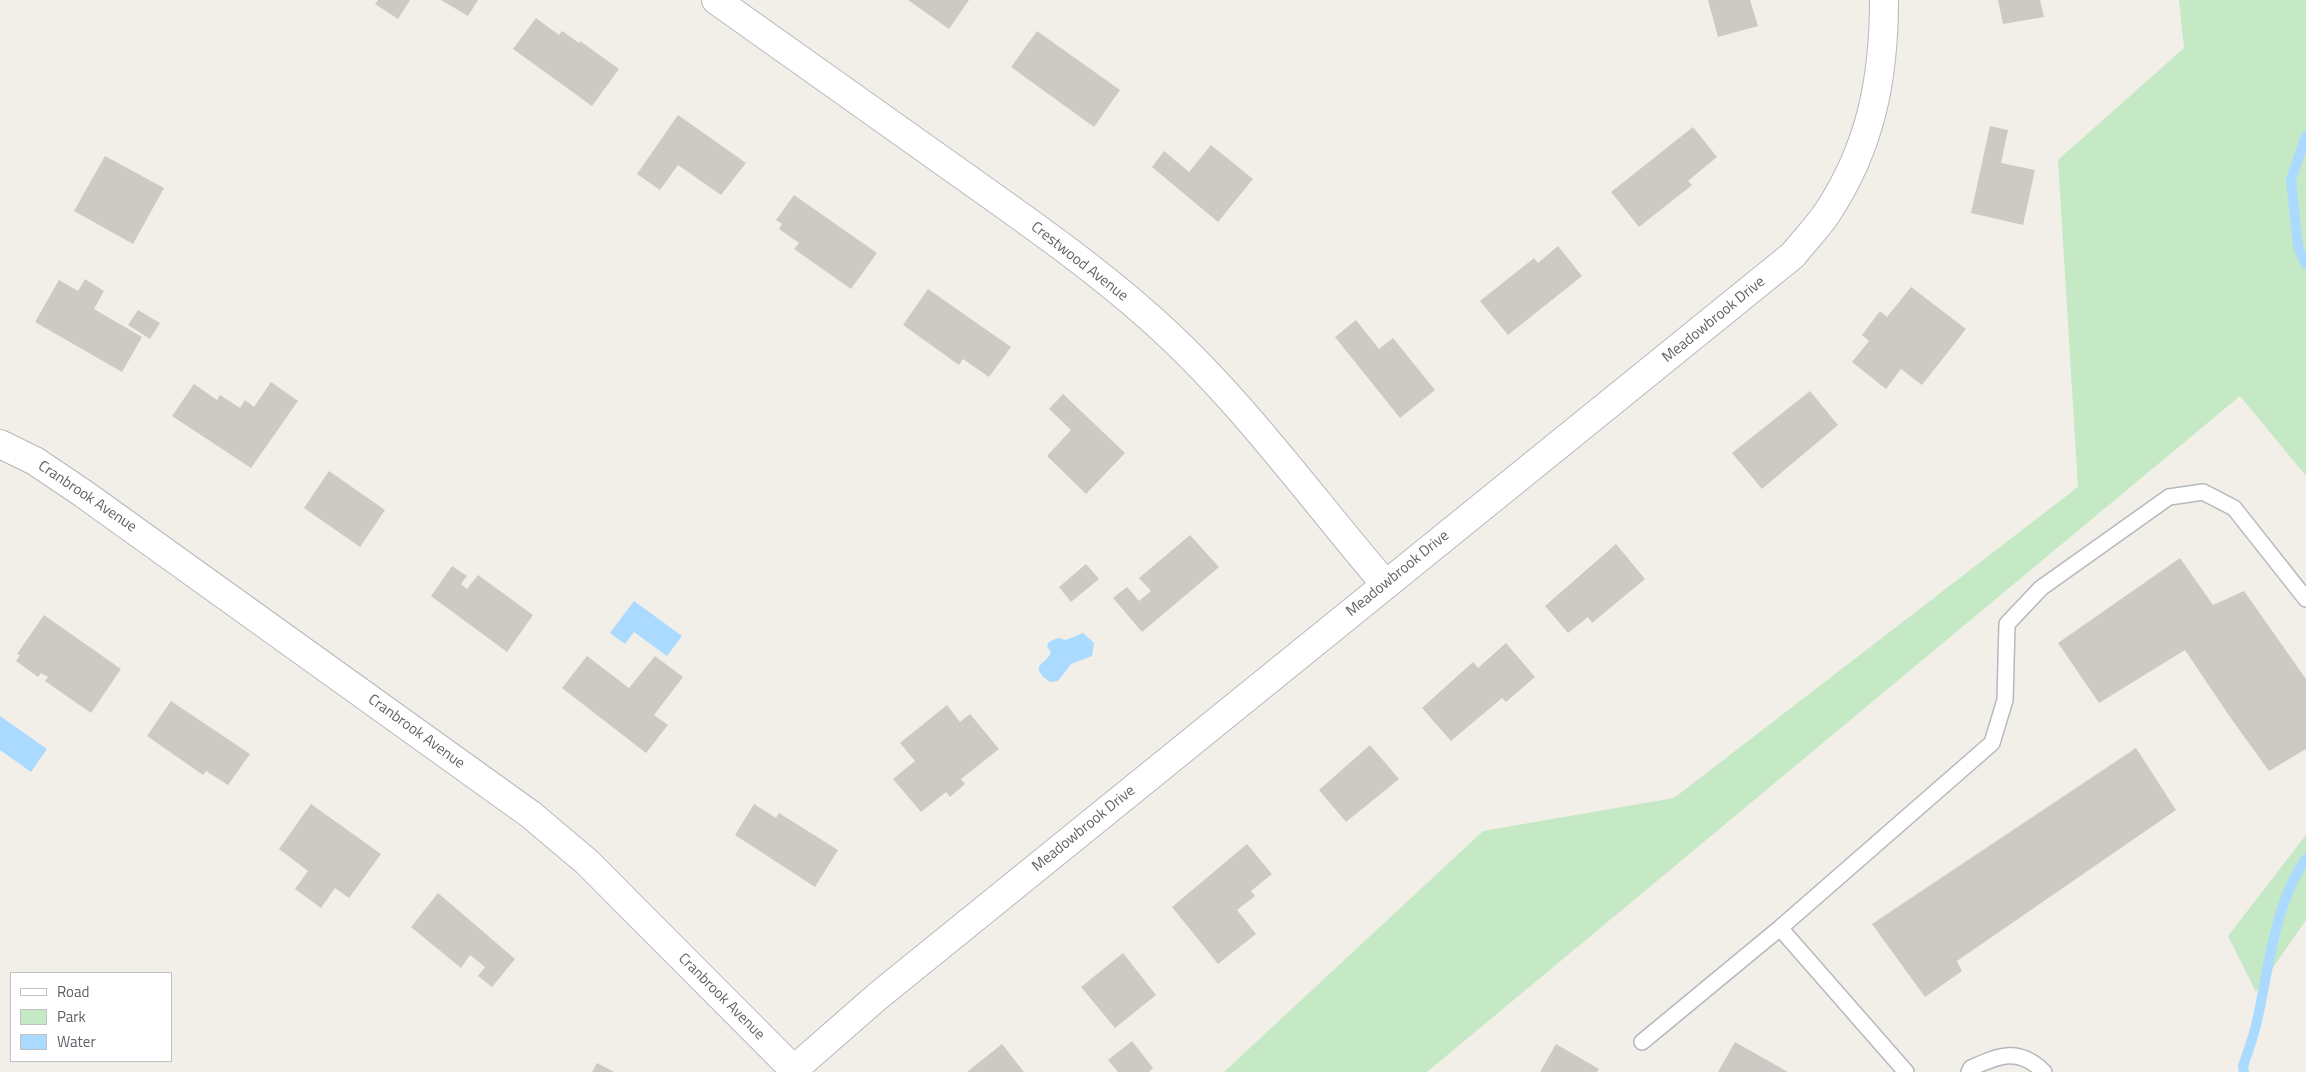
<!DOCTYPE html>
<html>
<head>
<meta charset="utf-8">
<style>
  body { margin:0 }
  #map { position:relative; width:2306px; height:1072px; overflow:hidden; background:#f1efe8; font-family:"Titillium Web",sans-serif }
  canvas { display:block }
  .legend { position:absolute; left:10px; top:972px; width:162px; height:90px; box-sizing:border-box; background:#fff; border:1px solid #bfc1c3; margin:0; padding:6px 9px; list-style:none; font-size:15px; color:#5f6368 }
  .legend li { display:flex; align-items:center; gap:10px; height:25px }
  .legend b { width:25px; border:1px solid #bfc1c3 }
</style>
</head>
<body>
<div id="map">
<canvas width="2306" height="1072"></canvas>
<ul class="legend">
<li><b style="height:6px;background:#fff"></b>Road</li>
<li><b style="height:14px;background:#c5e8c5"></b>Park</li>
<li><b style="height:14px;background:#aadaff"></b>Water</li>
</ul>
</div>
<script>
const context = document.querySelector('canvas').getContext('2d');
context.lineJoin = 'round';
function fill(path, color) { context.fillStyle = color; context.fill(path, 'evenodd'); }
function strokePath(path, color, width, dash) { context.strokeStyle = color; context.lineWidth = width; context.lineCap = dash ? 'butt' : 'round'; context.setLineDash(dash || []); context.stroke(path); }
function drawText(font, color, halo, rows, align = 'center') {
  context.font = font + ' "Titillium Web",sans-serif'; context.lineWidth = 5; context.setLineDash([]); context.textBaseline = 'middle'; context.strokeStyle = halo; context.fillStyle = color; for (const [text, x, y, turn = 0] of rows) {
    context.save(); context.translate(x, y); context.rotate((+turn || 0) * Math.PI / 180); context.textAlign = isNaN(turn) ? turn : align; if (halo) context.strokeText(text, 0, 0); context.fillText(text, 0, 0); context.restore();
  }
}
fill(new Path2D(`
  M2179 0H2306V476L2240 396 1427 1072H1224L1483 831 1674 798 2078 487 2058 160 2184 48Z
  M2306 835V920L2256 992 2228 936Z`), '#c5e8c5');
fill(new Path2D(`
  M634 601 682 636 667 656 634 632 625 644 610 633Z
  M1083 633 1094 643 1092 656 1071 664 1058 681 1050 682C1028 665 1044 666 1051 653L1047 646 1049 642 1058 638 1066 640Z
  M0 716 47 749 31 772 0 750Z`), '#aadaff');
strokePath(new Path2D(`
  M2306 136 2291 179 2298 247 2306 264
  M2244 1072 2243 1066C2248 1051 2254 1036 2257 1021 2269 969 2274 904 2306 859`), '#aadaff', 10);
fill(new Path2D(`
  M378 0H410L398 19 375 4Z
  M441 0H478L468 16Z
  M908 0H969L949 29Z
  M1708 0H1750L1758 26 1718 37Z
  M1998 0H2040L2044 17 2003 24Z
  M536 18 559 35 562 31 579 43 580 41 619 69 592 106 513 49Z
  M1037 31 1120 90 1094 127 1011 67Z
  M678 115 746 163 721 195 678 165 660 190 637 174Z
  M1990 126 2008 130 2001 163 2035 170 2023 225 1971 213Z
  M1693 127 1717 157 1688 181 1692 185 1639 227 1611 192Z
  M1211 145 1253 179 1218 222 1152 167 1164 151 1189 172Z
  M105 156 164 188 133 244 74 211Z
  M794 195 877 253 851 289 794 249 799 243 779 229 782 224 776 220Z
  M1558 246 1582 276 1508 335 1480 301 1534 258 1538 263Z
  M85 279 104 291 94 309 142 337 122 372 35 322 59 280 78 291Z
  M1911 287 1966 329 1922 385 1901 369 1886 389 1852 362 1869 341 1862 335 1880 311 1887 317Z
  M928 289 1011 347 989 377 963 359 959 365 903 325Z
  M138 310 160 323 150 339 128 325Z
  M1356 320 1379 349 1393 338 1435 390 1400 418 1335 337Z
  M271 382 298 401 251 468 172 416 194 384 217 400 220 395 240 408 245 400 254 407Z
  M1810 391 1838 425 1762 489 1732 453Z
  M1063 394 1125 453 1086 494 1047 456 1071 430 1049 409Z
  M329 471 385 510 360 547 304 508Z
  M1190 535 1219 567 1142 632 1113 598 1127 587 1139 601 1151 591 1139 578Z
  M1616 544 1645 579 1592 623 1588 617 1568 633 1545 606Z
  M2180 558 2213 605 2244 591 2306 679V749L2269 771 2230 717 2185 650 2099 703 2058 643Z
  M1086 564 1099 579 1071 602 1059 587Z
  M452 566 467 576 461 584 467 589 478 575 533 615 507 652 431 596Z
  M44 615 121 669 91 713 45 681 48 677 41 673 38 677 16 661 20 655 17 654Z
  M1506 643 1535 677 1506 702 1502 698 1451 741 1422 708 1473 662 1478 668Z
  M587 656 629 688 655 656 683 677 654 715 668 725 646 753 562 688Z
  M171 701 250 754 228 785 206 771 203 775 147 736Z
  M947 705 960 722 970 714 999 749 961 779 965 784 950 797 946 792 921 812 893 779 915 761 900 743Z
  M1370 745 1399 779 1346 822 1319 790Z
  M2136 748 2176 810 1957 961 1962 971 1925 997 1872 924Z
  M311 804 381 854 349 898 335 888 321 908 295 889 308 871 279 849Z
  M754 804 776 818 779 813 838 850 815 887 735 835Z
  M1247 844 1272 874 1251 891 1255 896 1237 910 1256 934 1218 964 1172 907Z
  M438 893 515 959 492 987 478 976 485 967 470 955 461 968 411 927Z
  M1123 953 1156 995 1115 1028 1081 987Z
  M1132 1041 1153 1068 1149 1072H1118L1108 1060Z
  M1735 1042 1788 1072H1718Z
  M1002 1044 1024 1072H967Z
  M1556 1044 1599 1069 1597 1072H1540Z
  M597 1063 614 1072H592Z`), '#cccac5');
const lane = new Path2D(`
  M1780 928 1992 743 2005 700 2007 624 2041 588 2169 497 2203 492 2234 508 2306 599
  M1642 1042 1780 928 1906 1072
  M1969 1072 1971 1068C2000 1055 2019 1047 2044 1072`);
const street = new Path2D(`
  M716 0C795 56 875 113 954 169 1020 216 1087 262 1148 316 1238 395 1308 494 1386 585
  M0 444 35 461 84 494 530 814 587 862 793 1069
  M791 1072 878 996 1793 255C1804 241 1817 228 1827 213 1871 147 1884 78 1884 0`);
strokePath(lane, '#b5b8bc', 18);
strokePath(street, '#b5b8bc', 30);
strokePath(lane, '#fff', 15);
strokePath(street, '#fff', 28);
drawText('15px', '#5f6368', '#fff', [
  ["Crestwood Avenue",1079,262,38],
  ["Meadowbrook Drive",1714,320,-39],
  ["Cranbrook Avenue",87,497,34],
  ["Meadowbrook Drive",1398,574,-39],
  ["Cranbrook Avenue",416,732,36],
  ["Meadowbrook Drive",1084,829,-39],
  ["Cranbrook Avenue",721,997,45]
]);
</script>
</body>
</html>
